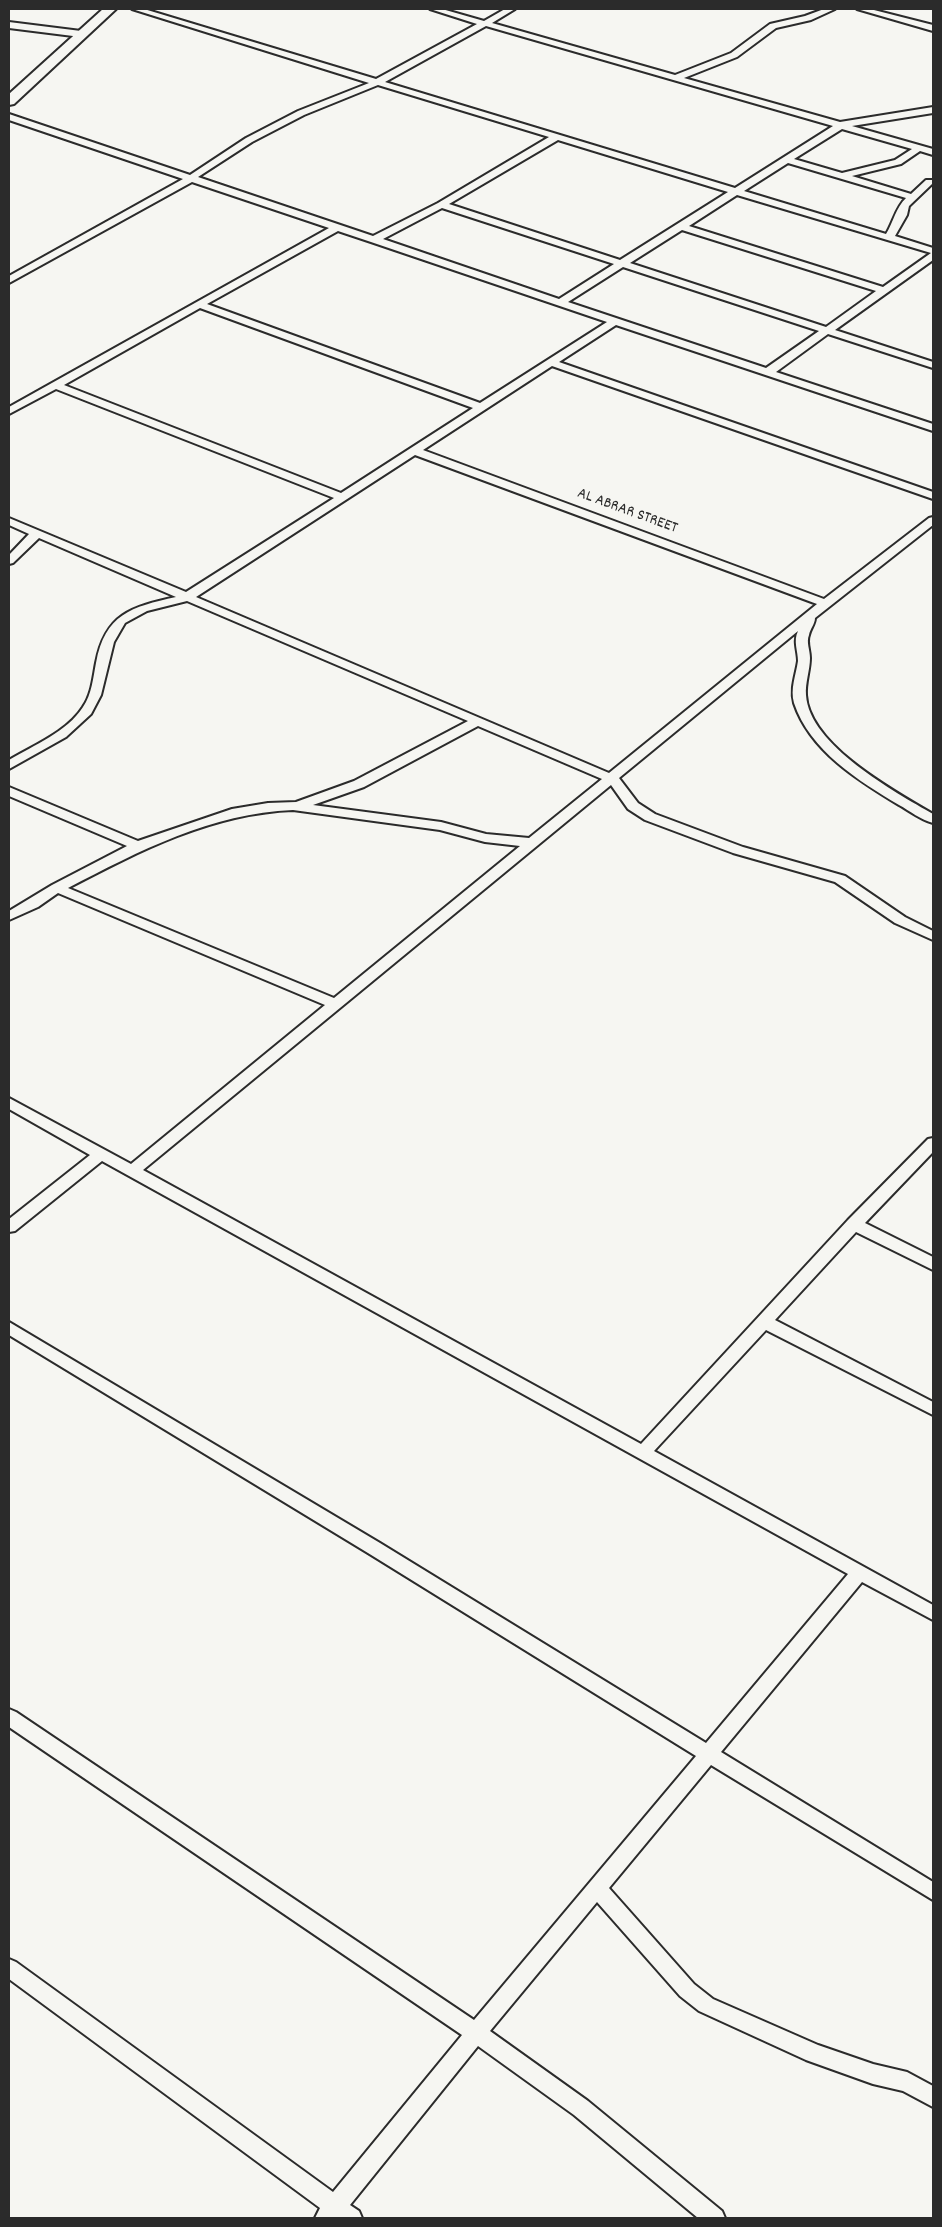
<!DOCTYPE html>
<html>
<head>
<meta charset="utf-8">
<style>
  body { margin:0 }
  #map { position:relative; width:942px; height:2227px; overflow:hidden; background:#f6f6f2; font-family:Dekko,sans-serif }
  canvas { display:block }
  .frame { position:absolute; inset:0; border:10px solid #2b2b2b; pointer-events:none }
</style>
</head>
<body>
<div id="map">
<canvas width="942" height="2227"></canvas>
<div class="frame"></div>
</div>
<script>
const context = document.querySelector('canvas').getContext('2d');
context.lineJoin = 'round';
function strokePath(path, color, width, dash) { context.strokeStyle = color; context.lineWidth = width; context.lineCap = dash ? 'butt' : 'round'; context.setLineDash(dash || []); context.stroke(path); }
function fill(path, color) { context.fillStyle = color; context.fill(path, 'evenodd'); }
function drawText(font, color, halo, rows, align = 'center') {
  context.font = font + ' Dekko,sans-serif'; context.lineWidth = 4; context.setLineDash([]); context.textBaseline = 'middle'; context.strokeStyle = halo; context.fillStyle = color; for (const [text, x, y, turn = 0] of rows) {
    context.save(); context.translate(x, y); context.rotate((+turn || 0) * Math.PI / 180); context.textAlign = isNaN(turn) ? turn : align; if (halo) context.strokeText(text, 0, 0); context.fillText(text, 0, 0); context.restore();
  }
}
const street = new Path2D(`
  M132 9H144L376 79 477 24 430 9H442L484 21 505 9H515L492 23 675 75 731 53 770 24 805 16 824 9H835L811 20 776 28 737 57 684 78 840 122 933 107V113L852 126 933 149V155L920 151 901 164 852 176 911 194 926 180H932V184L909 206 907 215 895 236 933 248V260L835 330 933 362V368L828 334 776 372 933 424V431L616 325 559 362 933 492V499L552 366 423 450 824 599 929 518 933 517V525L815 618C815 624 810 629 809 635 806 642 810 650 810 658 810 670 805 683 806 695 809 745 895 792 933 814V823C921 820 910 811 899 805 859 781 810 751 794 703 790 689 796 675 798 661 798 651 793 641 798 631L619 778 638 803 655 814 743 847 845 876 905 917 933 931V940L895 923 835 882 733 853 645 820 628 809 611 785 143 1170 641 1444 848 1220 928 1139 933 1138V1152L865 1223 933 1257V1270L856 1232 775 1320 933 1402V1415L766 1330 654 1451 933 1605V1620L862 1582 721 1752 933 1882V1900L711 1765 609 1888 694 1984 713 1999 818 2045 873 2064 907 2072 933 2086V2107L903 2091 873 2084 806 2060 699 2011 680 1996 597 1902 490 2031 588 2101 722 2211 725 2218H698L574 2115 478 2046 350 2205 359 2211 362 2218H315L320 2208 9 1979V1959L16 1962 333 2192 462 2035 9 1727V1709L16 1712 474 2020 696 1756 368 1553 9 1335V1322L380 1543 706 1743 848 1574 102 1161 15 1231 9 1232V1219L90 1155 9 1109V1098L131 1164 325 1005 58 893 38 907 9 920V911L52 885 127 846 9 796V787L138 841 232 809 268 803 296 802 354 781 468 721 187 601 147 611 125 623 114 642 101 695 91 714 66 737 9 769V760C34 745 67 732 83 707 92 694 93 678 96 663 105 614 131 607 176 597L39 538 13 563 9 564V555L29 534 9 525V518L186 592 334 498 56 389 9 414V407L329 228 192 182 9 283V276L183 179 9 120V114L190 175 246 138 298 111 369 83ZM486 26 833 126 735 188 385 82ZM378 85 549 137 438 203 373 236 198 177 252 142 304 115ZM842 129 912 149 895 160 842 173 794 159ZM558 140 728 192 620 260 449 204ZM788 163 906 198C896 207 893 223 886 234L744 191ZM737 195 931 253 883 287 689 226ZM442 208 614 264 559 299 383 239ZM682 230 876 291 826 327 630 263ZM338 231 371 242 607 322 480 403 207 304ZM623 267 819 331 766 368 568 302ZM200 308 473 408 341 493 64 385ZM415 455 817 604 609 773 196 597ZM478 726 602 779 529 838 486 834 441 822 313 805 364 787ZM293 810 440 830 485 842 520 846 334 998 68 888C139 851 212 813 293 810Z
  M857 9H870L933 25V31Z
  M9 22 81 31 85 34 81 37 9 28Z`);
const secondary = new Path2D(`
  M103 9H116L14 104 9 105V94Z`);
strokePath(street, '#2b2b2b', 4);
strokePath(secondary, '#2b2b2b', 4);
fill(street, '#f6f6f2');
fill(secondary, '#f6f6f2');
drawText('16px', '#2b2b2b', '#f6f6f2', [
  ["AL ABRAR STREET",627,512,20]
]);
</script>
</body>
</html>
